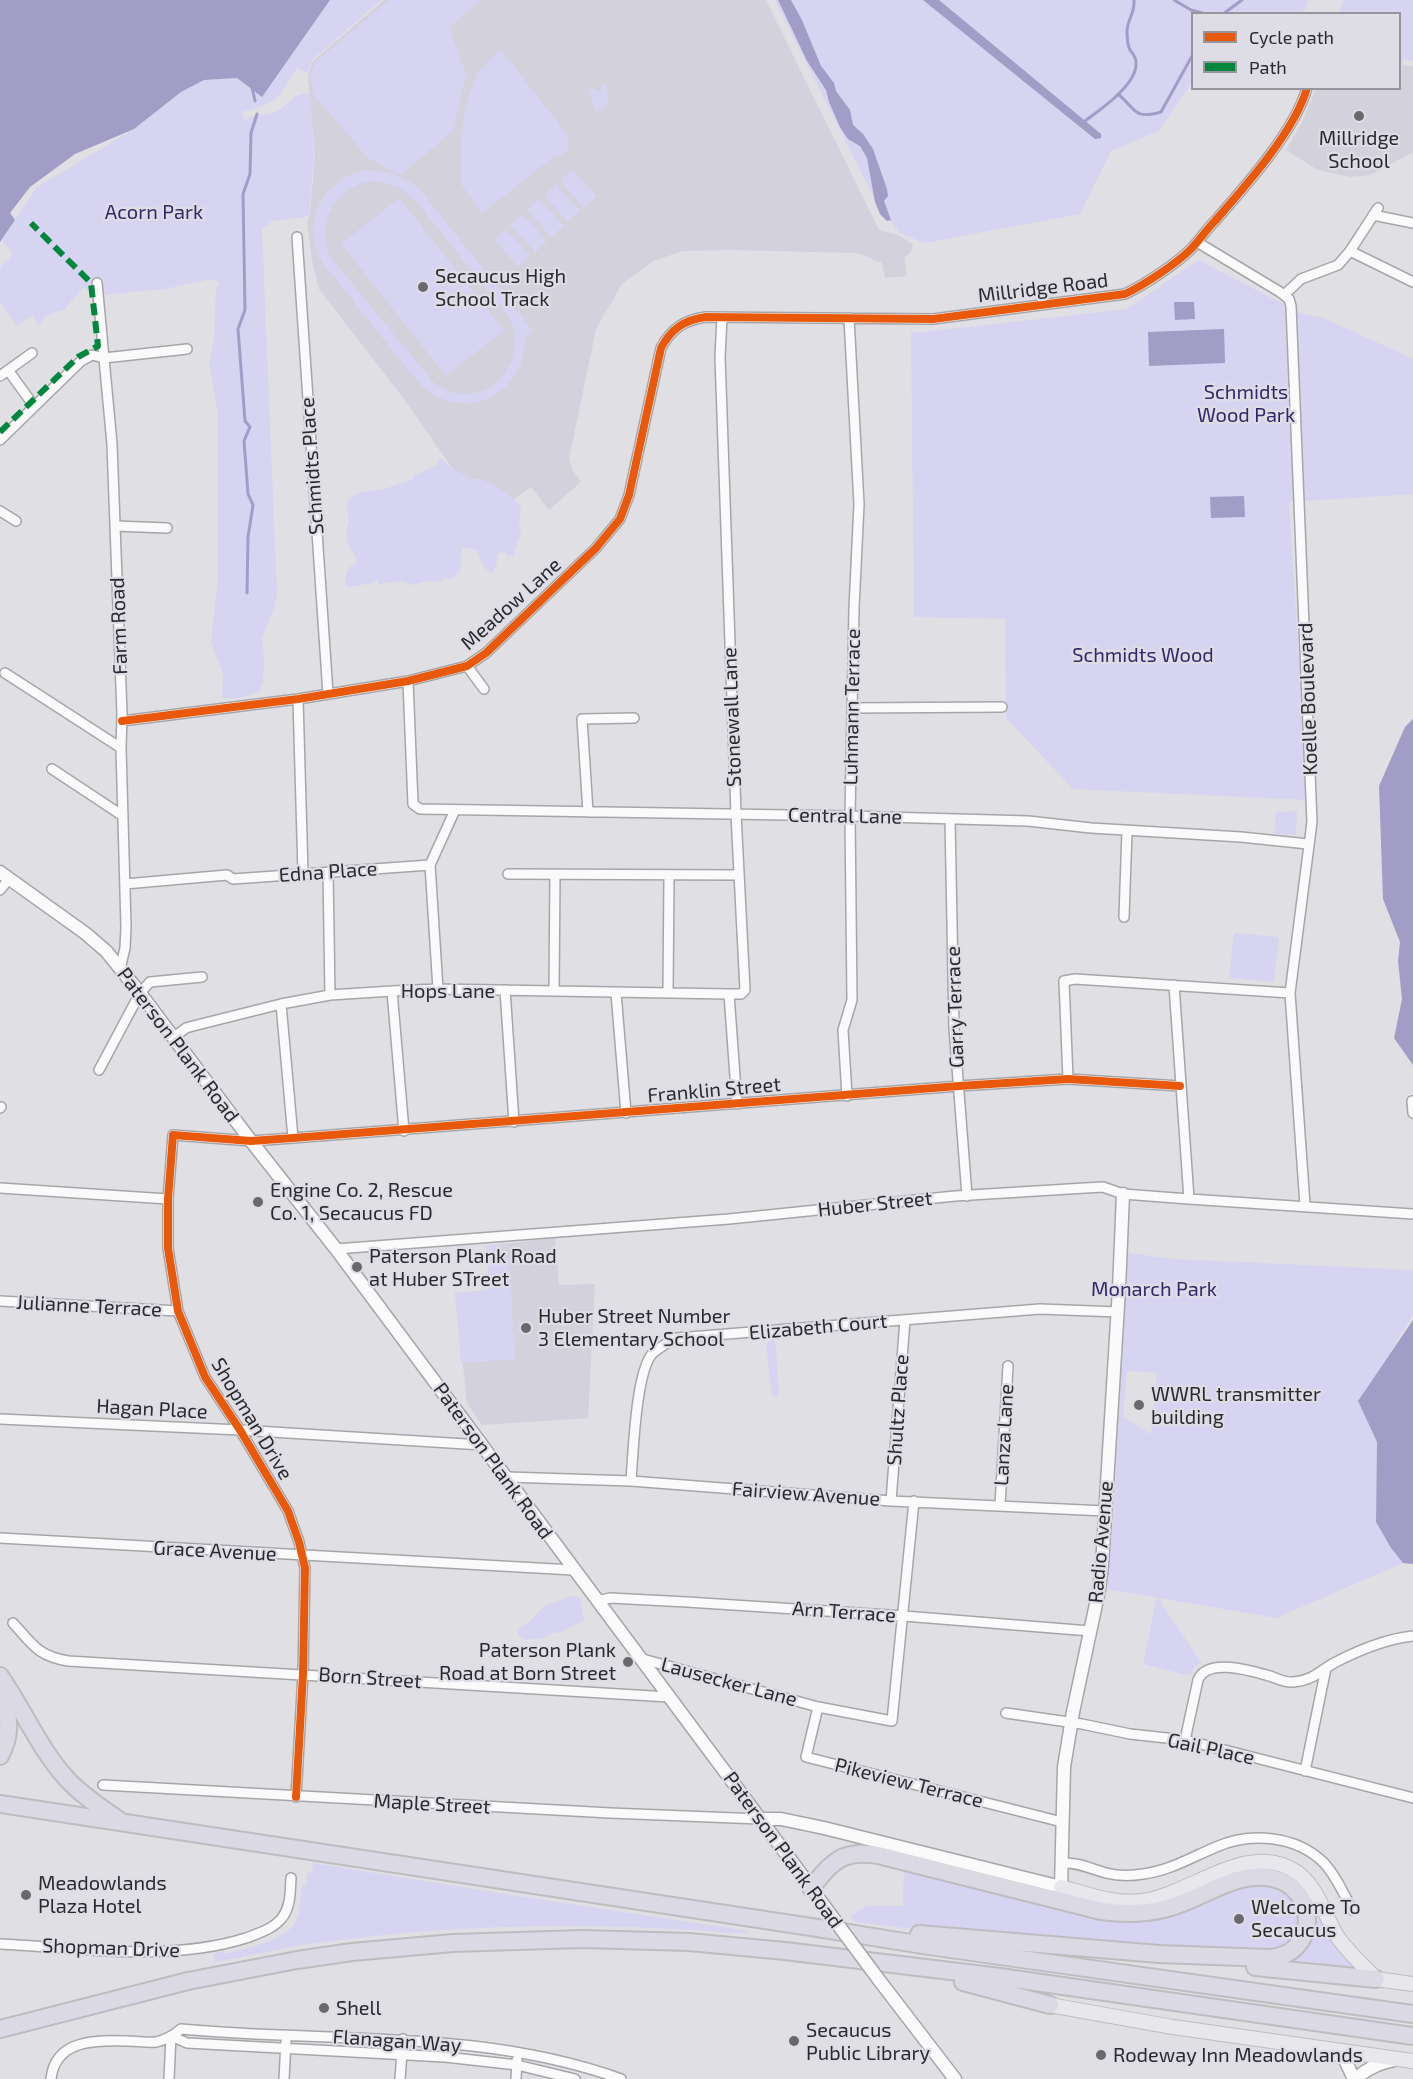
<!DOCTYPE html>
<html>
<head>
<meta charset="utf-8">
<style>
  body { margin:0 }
  #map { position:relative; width:1413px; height:2079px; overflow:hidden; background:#dfdfe4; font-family:"Exo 2",sans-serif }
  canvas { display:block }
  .legend { position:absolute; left:1191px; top:12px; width:210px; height:78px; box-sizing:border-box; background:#dedde6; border:2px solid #96959c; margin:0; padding:8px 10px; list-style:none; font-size:18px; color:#2a2a2d }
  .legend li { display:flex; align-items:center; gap:12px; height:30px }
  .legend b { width:30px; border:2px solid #96959c }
</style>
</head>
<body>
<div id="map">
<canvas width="1413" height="2079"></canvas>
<ul class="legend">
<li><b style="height:8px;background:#e8590c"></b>Cycle path</li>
<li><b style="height:8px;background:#00873e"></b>Path</li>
</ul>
</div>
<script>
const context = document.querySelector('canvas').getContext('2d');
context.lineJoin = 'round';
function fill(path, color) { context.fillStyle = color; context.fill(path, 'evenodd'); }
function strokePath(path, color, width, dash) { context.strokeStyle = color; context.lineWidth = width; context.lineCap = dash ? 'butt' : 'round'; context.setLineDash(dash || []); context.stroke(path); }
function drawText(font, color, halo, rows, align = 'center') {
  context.font = font + ' "Exo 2",sans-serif'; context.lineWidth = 4.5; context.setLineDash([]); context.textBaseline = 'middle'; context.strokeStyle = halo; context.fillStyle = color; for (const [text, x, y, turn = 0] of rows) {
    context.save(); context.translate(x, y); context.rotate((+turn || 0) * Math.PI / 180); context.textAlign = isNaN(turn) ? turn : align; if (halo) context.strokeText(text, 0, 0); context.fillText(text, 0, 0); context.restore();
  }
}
fill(new Path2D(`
  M384 0H766L879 230 898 235 913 244 911 252 905 257 906 276 885 278 882 263 857 253 731 250 683 251 653 261 622 284 596 329 569 459 572 469 581 482 549 510 531 487 506 505 462 482 404 399 319 289 312 260 307 222 310 215 315 153 308 78 309 71 313 61Z
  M1400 65 1413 66V152L1370 175 1350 177 1318 170 1286 150 1302 122 1316 89 1400 88Z
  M555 1238 559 1285 595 1284 588 1418 482 1425 467 1403 455 1293 490 1290 486 1246Z`), '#d2d1dc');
fill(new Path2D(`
  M330 0H381L312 60 307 73 297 67C278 99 279 102 242 112L245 120C254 113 267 117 277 111 293 103 289 94 310 93L314 154 309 215 305 217 272 221 262 229 277 594 273 611 262 637 264 659 263 681 260 691C249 696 233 701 222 697L223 674 211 643 218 576V414L209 363 214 338 216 290 220 283 211 279 165 289 101 295V289L91 291 83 288 64 310C52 312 45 314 39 325L32 316 17 326 0 302V267L13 254 2 240 37 187 134 129 181 92 204 80 237 78 262 97Z
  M389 0H481L449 28 466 74 453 131 401 175 368 158 313 94 310 75 315 62Z
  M775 0H1308L1305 10 1297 13 1192 14V82L1159 131 1111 151 1080 214 924 243 900 233 879 208Z
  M1344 0H1413V61L1403 59 1402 83H1400V14L1339 13Z
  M501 49 568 136V150L558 157 556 155 482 214 461 184V142L465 107 478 71Z
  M591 83 590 87 599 92 603 85 606 84 609 103 596 113 588 84Z
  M572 169 597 196 584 208 560 181Z
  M364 170 393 173 417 186 533 331 525 338C526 399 458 426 417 381L323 263C300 222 321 182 364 170ZM373 181 397 186 415 200 510 319C531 370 479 415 434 383L332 259C313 224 335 186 373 181Z
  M556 184 580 211 568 222 544 195Z
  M399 198 504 330 446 376 341 244Z
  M539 199 564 226 551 237 527 210Z
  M523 214 547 241 535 252 510 225Z
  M506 229 530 256 518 267 494 240Z
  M1198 260 1303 314 1324 318 1413 359V494L1289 502 1308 800 1073 789 1006 718 1005 619 914 617 911 332H924L1127 309Z
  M440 459 444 460 448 465 471 479H480L497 486 518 503 521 510 519 525 521 531 514 555 508 556 506 553 501 552 497 555V562L493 573C483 570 480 559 477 550L462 547 460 571 451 579 444 577 442 581 424 582 412 585 403 581 379 584 376 580 374 583 348 587 345 583 346 573 351 566 355 565 357 560 347 542 346 533 349 521 347 505 349 499 360 492 381 490 411 480 415 475 435 466Z
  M1297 811 1296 835 1275 834 1276 812Z
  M1234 933 1279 937 1274 982 1229 978Z
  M501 1245 503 1258H509L515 1359 461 1363 455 1293 489 1290 486 1246Z
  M1128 1253 1174 1259 1413 1270V1314L1390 1353 1358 1401 1377 1442 1376 1522 1391 1548 1403 1563 1276 1618 1107 1589 1113 1521ZM1127 1371 1157 1373 1151 1434 1123 1417Z
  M770 1340H774L776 1347 779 1394 774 1397 772 1396 766 1344Z
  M571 1596 580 1598 584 1620 562 1632 552 1633 543 1638 524 1640 518 1635 519 1629 530 1621 544 1606Z
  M1156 1599 1162 1600 1161 1603 1201 1662 1195 1666 1190 1676 1143 1664Z
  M313 1863 517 1896 748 1931 747 1934C612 1922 480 1923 346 1939 302 1944 258 1954 215 1962L214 1954 224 1951 225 1954C244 1949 283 1941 294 1924 301 1914 300 1898 302 1886H306L307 1873 312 1872Z
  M904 1869 1130 1919 1242 1885 1262 1883 1275 1885 1289 1893 1300 1907 1301 1923 1296 1938 1270 1954 972 1936 855 1922 851 1916 866 1906H903Z
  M1311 1900 1334 1943 1352 1965 1350 1968 1256 1963 1293 1958Z`), '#d6d4f0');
fill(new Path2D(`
  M0 0H330L262 97 237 78 204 80 181 92 134 129 75 154 30 187 10 213 15 220 0 242Z
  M778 0H791L802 20 821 66 834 83 836 91 850 110 853 125 863 134 873 149 887 189 888 196 884 201 891 220 887 221 880 214 875 202 867 158 860 146 848 139 840 127 829 102 826 90 807 61Z
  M923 0H939L1101 134V138L1095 139Z
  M1174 302H1194L1195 319 1175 320Z
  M1224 329 1225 363 1149 366 1148 332Z
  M1244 496 1245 517 1211 518 1210 497Z
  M1413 719V1065L1394 1038 1402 999 1398 961 1400 942 1383 899 1379 786 1405 727Z
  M1413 1320V1564L1403 1563 1391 1548 1376 1522 1377 1442 1358 1401Z`), '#a19dc6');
strokePath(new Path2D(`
  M1174 0 1191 10 1206 14
  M1223 14 1242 0
  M252 87 255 101
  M1118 94C1136 109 1133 120 1161 112L1192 56
  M1085 121C1101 109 1138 84 1136 62 1136 57 1133 54 1130 50 1127 44 1127 38 1127 31 1127 20 1135 14 1134 0
  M247 593 248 537 253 505 248 494 244 441 250 427 245 421 238 329 245 310 243 194 250 174 251 133 257 114`), '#a19dc6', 3);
const street = new Path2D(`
  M1373 215 1413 223
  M297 237 328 694
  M1197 242 1280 292 1289 299 1291 306 1312 822 1290 993 1305 1205
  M1350 251 1378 208
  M97 283 112 444 122 714 121 748 126 927 125 948 120 969
  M1284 295 1301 279 1338 265 1350 251 1413 282
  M8 370 34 406
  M0 376 32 353
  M0 440 81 361 92 355 104 358 187 349
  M0 511 16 521
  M115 526 167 528
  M467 666 484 689
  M5 673 121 748
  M408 681 413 804 420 809 850 816 1028 821 1091 828 1241 837 1308 844
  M298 699 303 873
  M852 708 1002 707
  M122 721 298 699 408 681 467 666 486 653 596 548 620 519 629 495 661 348C671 329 684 320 706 317L933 319 1125 294C1144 285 1176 264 1191 249 1199 241 1206 230 1215 221 1244 188 1295 131 1307 88
  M52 769 123 816
  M588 812 582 719 634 718
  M950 819 954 1028 967 1196
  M328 872 330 995
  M508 874 739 875
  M125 884 227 875 233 879 430 865
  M0 890 9 879
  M1124 917 1127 831
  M1174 985 1189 1199
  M438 989 430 865 455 810
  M505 990 514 1122
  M392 991 404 1131
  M554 991 555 874
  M616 993 626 1113
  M668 993 669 876
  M729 994 737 1104
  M281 1004 293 1138
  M173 1038 186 1028 193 1026 281 1004 330 995 392 991 438 989 729 994H741L745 990 736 814 720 357 722 317
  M99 1070 140 993 150 982 202 977
  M1068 1079 1064 981 1075 979 1290 993
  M847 1096 843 1030 852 1000 850 816 854 608 859 504 849 318
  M1412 1101 1413 1113
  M0 1108 1 1107
  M0 1188 168 1199
  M336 1249 729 1219 955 1196 1085 1188 1103 1187 1123 1194 1189 1199 1413 1214
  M0 1301 178 1311
  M0 1419 240 1430 482 1445
  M507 1477 631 1481 891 1501 1105 1511
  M631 1481C633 1455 636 1369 653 1353 660 1347 669 1342 677 1338L1040 1309 1118 1312
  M891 1501 905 1320
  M1000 1505 1008 1366
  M0 1538 573 1570
  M597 1601 610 1598 687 1602 904 1616 1090 1631
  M13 1623C33 1645 38 1656 68 1661L669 1697
  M639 1658 818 1707 892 1721 914 1501
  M818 1707 806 1757 1062 1822
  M1006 1713 1082 1724 1130 1734 1185 1740 1413 1798
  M1185 1740 1198 1680C1207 1658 1248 1670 1266 1675 1276 1677 1282 1683 1293 1682 1314 1680 1318 1672 1334 1663 1359 1650 1385 1639 1413 1636
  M1305 1771 1326 1668
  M103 1785 610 1813 760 1819
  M296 1797 303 1674 305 1568 299 1542 288 1511 240 1430 205 1377 178 1311 168 1248V1199L173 1135 251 1141 293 1138 959 1086 1068 1079 1180 1086
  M1062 1863C1078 1862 1091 1869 1106 1873 1118 1876 1131 1876 1143 1874 1169 1871 1192 1857 1216 1847 1250 1832 1296 1835 1324 1863 1336 1876 1344 1894 1352 1910
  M0 1944C79 1948 171 1962 246 1938 259 1933 273 1929 282 1918 291 1906 290 1892 291 1878
  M171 2036 187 2043 445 2057 517 2065 575 2079
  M51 2079C55 2039 97 2040 128 2041 137 2041 147 2043 156 2042 165 2040 174 2035 181 2029 328 2043 480 2028 621 2079
  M169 2079 171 2036
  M284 2079 286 2042
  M400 2079 403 2039
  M516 2079 517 2060`);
const secondary = new Path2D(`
  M0 872 85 933 106 951 140 993 251 1141 336 1249 816 1894
  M760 1819H781L824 1828 1061 1887 1064 1767 1073 1712 1099 1590 1102 1565 1119 1289 1123 1194
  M879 1980 955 2079
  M1332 2050 1345 2060 1354 2079
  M1356 2079C1368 2067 1381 2063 1398 2059`);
const primary = new Path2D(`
  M1061 1887C1087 1894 1116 1905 1142 1901 1191 1895 1249 1838 1298 1873 1319 1889 1325 1918 1339 1939 1350 1954 1364 1966 1376 1979L1413 1984
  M1050 2005 1173 2027 1413 2061`);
const highway = new Path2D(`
  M0 1676C23 1709 39 1748 66 1778 81 1795 102 1808 120 1821
  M0 1699C12 1717 10 1738 0 1756
  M0 1804 811 1927 929 1946 1413 2014
  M811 1888C832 1862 842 1849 878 1855L1101 1911C1122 1914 1143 1914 1164 1909 1201 1901 1233 1870 1272 1878 1319 1888 1319 1955 1269 1958L1159 1954 919 1934
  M1255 1967 1376 1979
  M963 1982 1050 2005
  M0 2029 188 1981 297 1960 352 1952 453 1943 583 1939 689 1942 785 1951 1000 1977 1413 2036`);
strokePath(street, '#a6a6aa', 12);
strokePath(secondary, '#a6a6aa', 15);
strokePath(primary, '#bdbdc0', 16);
strokePath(highway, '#bdbdc0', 20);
strokePath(street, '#fafafb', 9);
strokePath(secondary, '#fafafb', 12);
strokePath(primary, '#e8e7ec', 14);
strokePath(highway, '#dbd9e3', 16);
const secondaryBridge = new Path2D(`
  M819 1899 879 1980`);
strokePath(secondaryBridge, '#a6a6aa', 15, []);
strokePath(secondaryBridge, '#fafafb', 12);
strokePath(new Path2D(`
  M0 432 78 357 98 346 91 283 31 223`), '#00873e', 6, [12, 6]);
strokePath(new Path2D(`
  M122 721 298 699 408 681 467 666 486 653 596 548 620 519 629 495 661 348C671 329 684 320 706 317L933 319 1125 294C1144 285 1176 264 1191 249 1199 241 1206 230 1215 221 1244 188 1295 131 1307 88
  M296 1797 303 1674 305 1568 299 1542 288 1511 240 1430 205 1377 178 1311 168 1248V1199L173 1135 251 1141 293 1138 959 1086 1068 1079 1180 1086`), '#e8590c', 8);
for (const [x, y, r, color] of [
  [1359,116,6,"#69696d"],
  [423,287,6,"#69696d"],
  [258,1202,6,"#69696d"],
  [357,1267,6,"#69696d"],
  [526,1328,6,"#69696d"],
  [1139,1405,6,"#69696d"],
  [628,1662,6,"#69696d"],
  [26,1895,6,"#69696d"],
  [1239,1919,6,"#69696d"],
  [324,2008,6,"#69696d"],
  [794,2041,6,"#69696d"],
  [1101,2055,6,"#69696d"]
]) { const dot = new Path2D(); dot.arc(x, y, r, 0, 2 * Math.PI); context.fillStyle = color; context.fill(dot); strokePath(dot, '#dedde6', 2); }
drawText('20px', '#2a2a2d', '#dedde6', [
  ["Millridge",1359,138,"center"],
  ["School",1359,161,"center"],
  ["Secaucus High",435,276],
  ["School Track",435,299],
  ["Engine Co. 2, Rescue",270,1190],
  ["Co. 1, Secaucus FD",270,1213],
  ["Paterson Plank Road",369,1256],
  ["at Huber STreet",369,1279],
  ["Huber Street Number",538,1316],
  ["3 Elementary School",538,1339],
  ["WWRL transmitter",1151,1394],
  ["building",1151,1417],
  ["Paterson Plank",616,1650,"right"],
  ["Road at Born Street",616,1673,"right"],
  ["Meadowlands",38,1883],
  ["Plaza Hotel",38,1906],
  ["Welcome To",1251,1907],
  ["Secaucus",1251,1930],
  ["Shell",336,2008],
  ["Secaucus",806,2030],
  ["Public Library",806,2053],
  ["Rodeway Inn Meadowlands",1113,2055]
], 'left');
drawText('20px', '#352669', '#dedde6', [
  ["Acorn Park",154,212],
  ["Schmidts",1246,392],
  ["Wood Park",1246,415],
  ["Schmidts Wood",1143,655],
  ["Monarch Park",1154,1289]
]);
drawText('20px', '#2a2a2d', '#dedde6', [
  ["Millridge Road",1043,288,-7],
  ["Schmidts Place",312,466,-94],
  ["Meadow Lane",511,604,-42],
  ["Farm Road",119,626,-92],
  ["Koelle Boulevard",1308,699,-92],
  ["Luhmann Terrace",852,707,-89],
  ["Stonewall Lane",732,717,-92],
  ["Central Lane",845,816,1],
  ["Edna Place",328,872,-4],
  ["Hops Lane",448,991],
  ["Garry Terrace",955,1007,-92],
  ["Paterson Plank Road",178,1045,53],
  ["Franklin Street",714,1090,-5],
  ["Huber Street",875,1204,-6],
  ["Julianne Terrace",89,1306,3],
  ["Elizabeth Court",818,1327,-5],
  ["Hagan Place",152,1409,3],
  ["Shultz Place",898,1410,-86],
  ["Shopman Drive",252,1419,59],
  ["Lanza Lane",1004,1435,-87],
  ["Paterson Plank Road",493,1461,54],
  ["Fairview Avenue",806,1494,4],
  ["Radio Avenue",1101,1542,-85],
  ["Grace Avenue",215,1551,3],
  ["Arn Terrace",844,1612,4],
  ["Born Street",370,1678,4],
  ["Lausecker Lane",729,1682,15],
  ["Gail Place",1211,1749,12],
  ["Pikeview Terrace",909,1783,14],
  ["Maple Street",432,1804,3],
  ["Paterson Plank Road",783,1850,54],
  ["Shopman Drive",111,1948,2],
  ["Flanagan Way",397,2041,4]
]);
</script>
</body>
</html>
